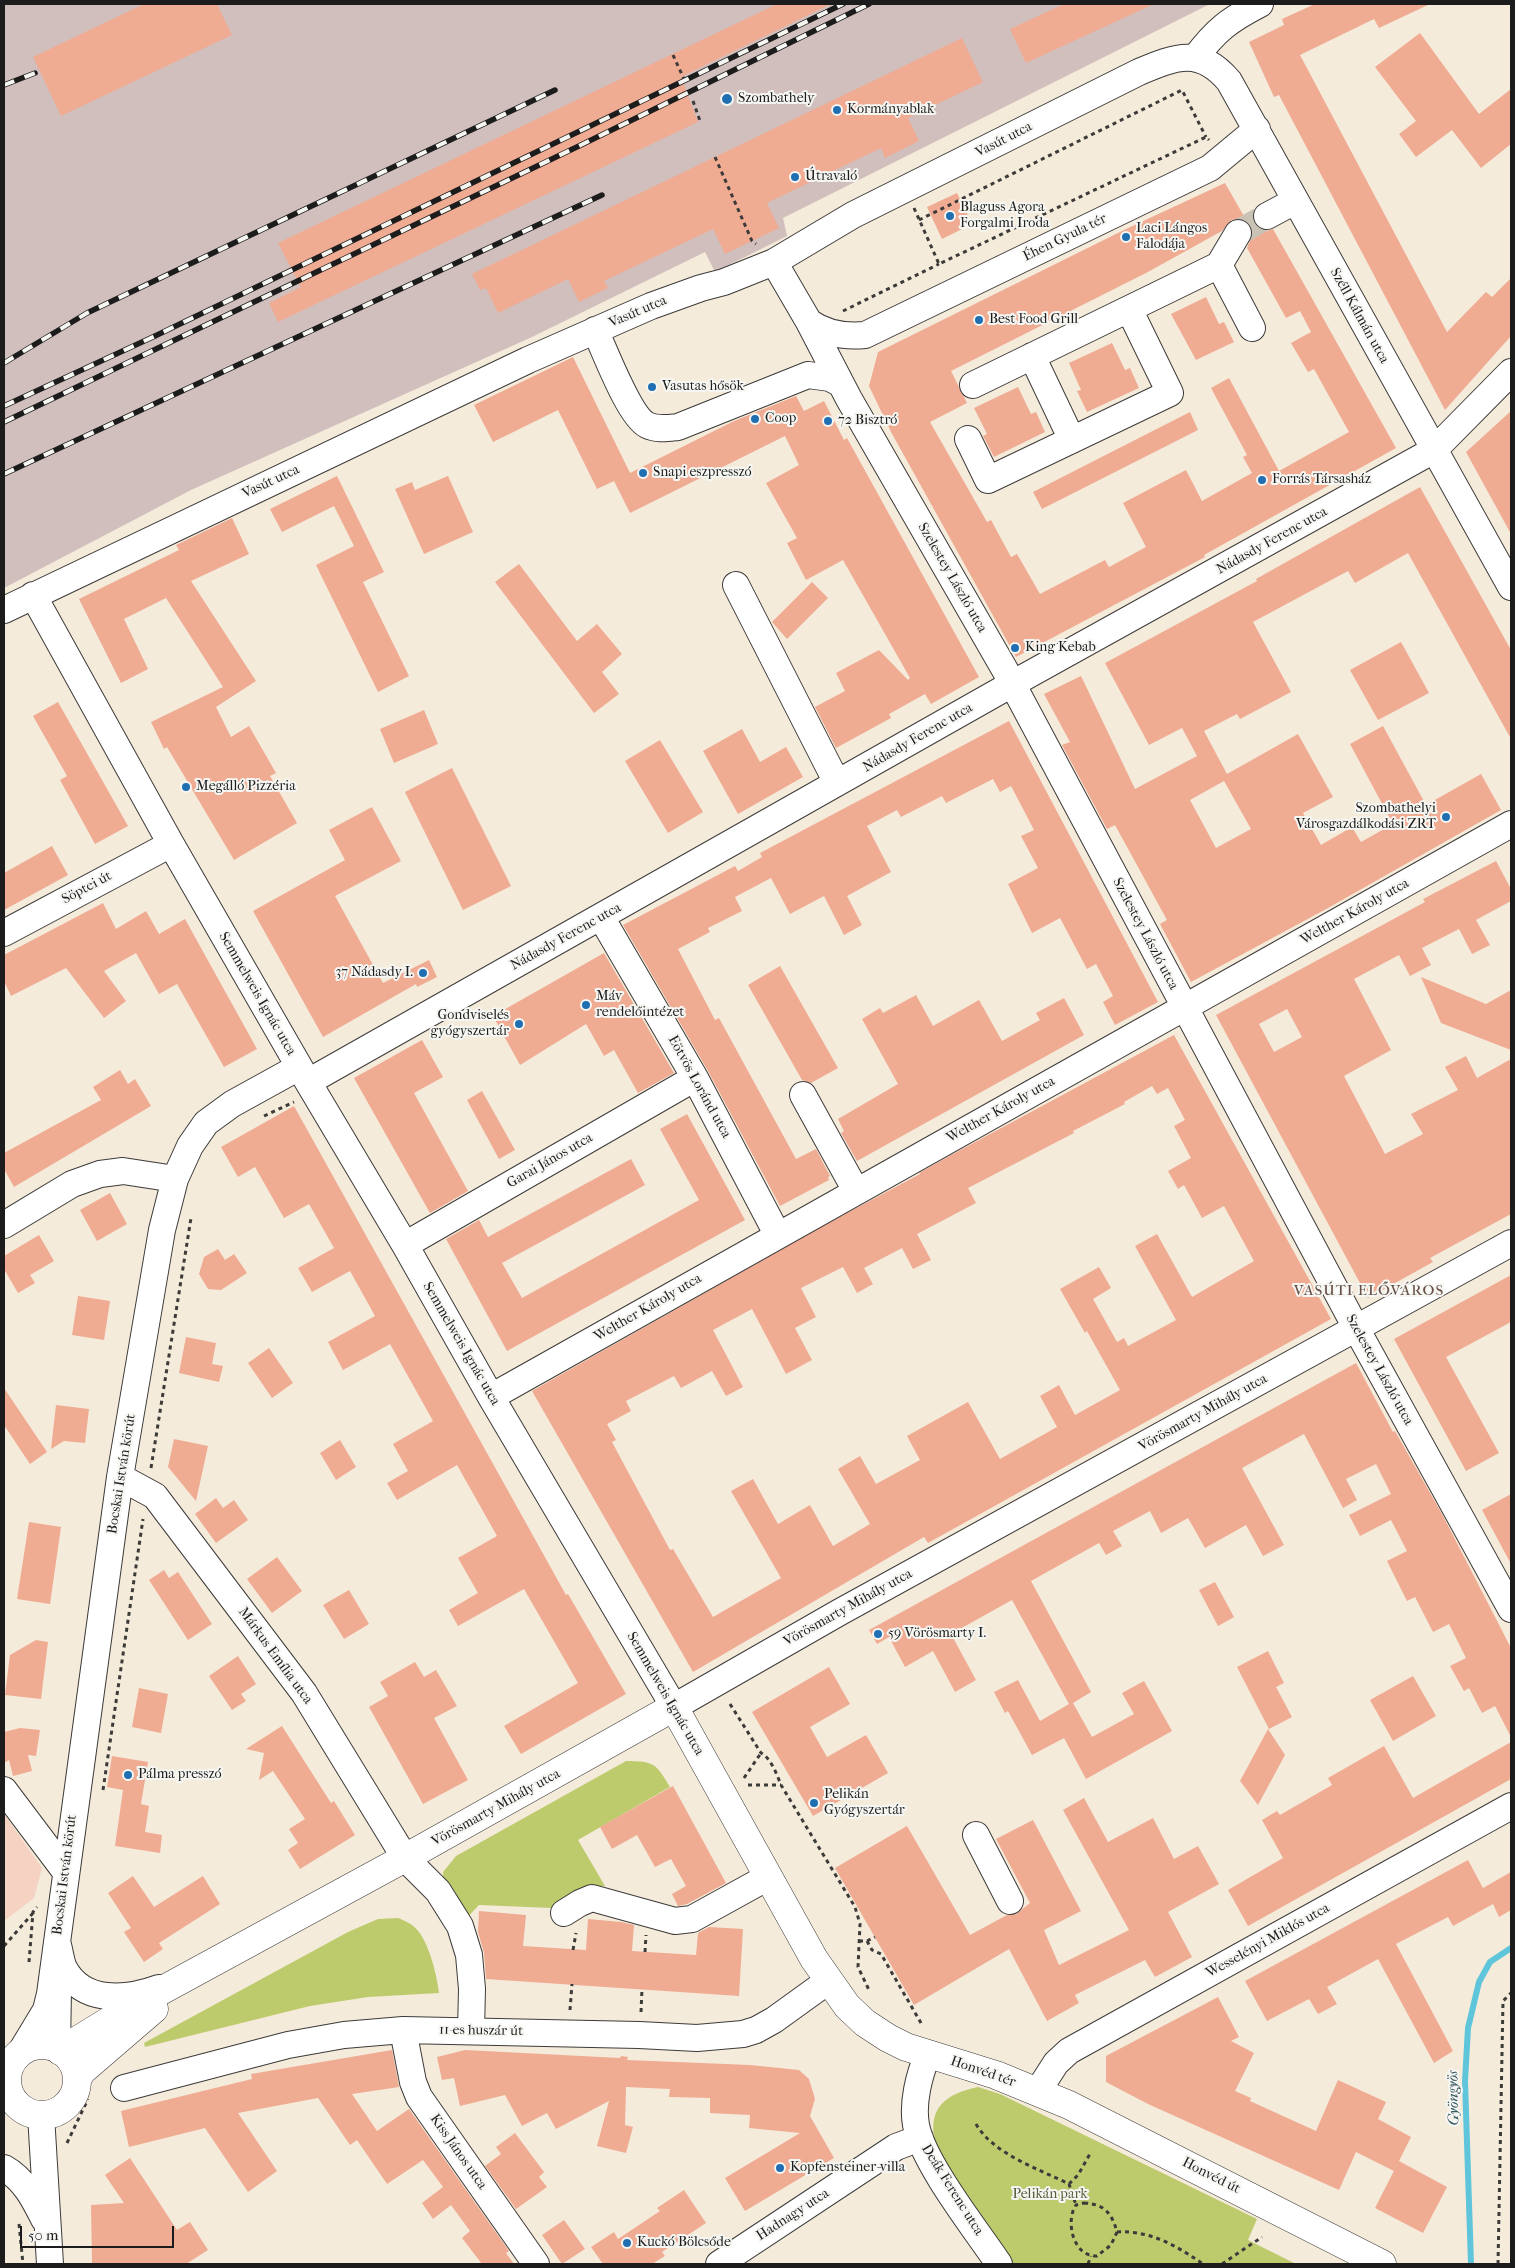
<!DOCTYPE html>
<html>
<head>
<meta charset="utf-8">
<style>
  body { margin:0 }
  #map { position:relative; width:1515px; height:2268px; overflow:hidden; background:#f5ebdb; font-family:"IM FELL French Canon",serif }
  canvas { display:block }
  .frame { position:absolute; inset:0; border:5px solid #1c1c1c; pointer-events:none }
  .scale { position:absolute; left:20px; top:2226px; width:154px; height:22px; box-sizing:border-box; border:2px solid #1c1c1c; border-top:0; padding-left:6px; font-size:15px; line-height:18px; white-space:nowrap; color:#1c1c1c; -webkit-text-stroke:4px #f6f6f2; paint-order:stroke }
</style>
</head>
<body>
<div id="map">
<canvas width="1515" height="2268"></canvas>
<div class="frame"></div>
<div class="scale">50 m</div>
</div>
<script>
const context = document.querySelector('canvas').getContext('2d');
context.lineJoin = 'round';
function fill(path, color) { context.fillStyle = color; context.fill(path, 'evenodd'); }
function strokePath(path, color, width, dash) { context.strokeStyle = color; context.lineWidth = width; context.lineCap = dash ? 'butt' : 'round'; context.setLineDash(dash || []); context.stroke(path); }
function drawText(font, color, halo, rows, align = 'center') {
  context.font = font + ' "IM FELL French Canon",serif'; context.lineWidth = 4; context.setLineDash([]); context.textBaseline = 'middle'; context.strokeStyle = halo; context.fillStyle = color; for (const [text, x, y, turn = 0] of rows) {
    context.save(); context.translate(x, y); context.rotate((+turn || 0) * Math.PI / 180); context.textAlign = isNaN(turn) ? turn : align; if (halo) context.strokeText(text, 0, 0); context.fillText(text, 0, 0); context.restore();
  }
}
fill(new Path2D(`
  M4 1814 42 1868 34 1898 4 1921Z`), '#f5d2c2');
fill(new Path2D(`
  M4 4H1210L783 218 787 236 715 272 705 252 532 337 191 490 4 588Z`), '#d1bfbd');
fill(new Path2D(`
  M626 1761C655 1761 656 1764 670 1787L578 1840 605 1886C577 1885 572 1892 552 1908L479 1905 462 1923 444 1889 443 1872 456 1856Z
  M398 1918C403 1920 408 1922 412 1925 428 1936 437 1975 439 1993L368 1997 310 2006 145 2047 144 2043 348 1932 378 1919Z
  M978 2087 1000 2094 1257 2219 1248 2240 1296 2264H1013C999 2242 984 2220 969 2197 959 2182 939 2159 935 2141 927 2107 948 2093 978 2087Z`), '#bdcb6d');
strokePath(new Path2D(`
  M1471 2264 1465 2081 1468 2028 1479 1982 1490 1962 1511 1948`), '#5ec5da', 6);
fill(new Path2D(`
  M144 4H217L232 35 61 116 33 57Z
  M777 4H831L681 77 698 122 278 322 269 303 301 287 278 243Z
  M1064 4H1154L1026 63 1010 29Z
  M1315 4H1430L1379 28 1374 19 1300 55 1447 332 1486 292 1492 297 1511 278V336L1445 410 1279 95 1274 97 1249 42 1284 25 1282 19Z
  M1420 33 1479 114 1511 89V144L1481 168 1452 130 1416 157 1399 134 1416 121 1375 67Z
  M962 38 983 82 908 118 919 141 885 158 881 148 767 203 779 228 725 254 713 229 604 281 608 288 579 302 568 279 498 313 486 288 480 290 472 274Z
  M1225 183 1245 218 1231 220 1222 231 1146 273 951 371 967 403 930 422 987 522 991 520 1011 557 1017 554 1040 594 1105 560 1109 567 1146 547 1123 503 1186 470 1202 501 1252 473 1243 457 1247 455 1211 388 1229 378 1279 471 1349 432 1314 369 1308 372 1291 343 1311 332 1300 311 1286 318 1247 248 1253 233 1251 225 1243 219 1253 213 1254 223 1259 228 1266 231 1273 229 1396 448 1204 555 1205 557 1016 657 891 432 869 386 878 352 1126 229Z
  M957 193 972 224 942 239 927 207Z
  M1206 297 1219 324 1224 322 1234 342 1196 360 1171 314Z
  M1112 343 1125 370 1130 368 1139 388 1087 412 1077 391 1081 390 1069 363Z
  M573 357 630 473 734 421 796 396 804 411 824 401 844 440 847 438 979 677 931 704 925 694 889 714 891 718 836 748 815 707 845 691 836 673 879 650 908 680 910 678 843 560 806 580 787 543 797 538 766 483 799 465 785 436 630 513 614 481 597 489 558 410 493 442 474 405Z
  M1018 387 1031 414 1036 412 1045 432 994 457 983 436 987 434 974 408Z
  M1511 411V534L1466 452Z
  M1190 412 1198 430 1042 509 1033 492Z
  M337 476 384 572 363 582 409 676 378 692 316 565 354 546 334 506 282 532 270 509Z
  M448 476 473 532 424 554 395 489 412 482 415 490Z
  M1420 487 1511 650V739L1408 553 1355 583 1348 571 1253 622 1291 692 1240 719 1237 714 1204 731 1227 774 1298 734 1333 797 1303 813 1321 845 1352 827 1361 842 1393 824 1350 744 1383 726 1426 805 1481 774 1501 810 1328 908 1191 982 1160 924 1167 920 1115 825 1107 829 1062 745 1070 742 1044 694 1081 676 1135 789 1197 756 1182 728 1149 745 1105 663 1257 581 1256 579ZM1224 781 1251 829 1216 848 1190 800Z
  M232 518 249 554 191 581 256 681 216 707 231 737 249 726 276 773 270 776 297 823 234 860 167 747 164 749 151 722 223 687 166 598 124 619 148 669 121 683 79 599 179 550 176 545Z
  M519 564 577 641 597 624 622 654 602 672 619 694 594 713 495 582Z
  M812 582 828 598 787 639 772 622Z
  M1401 642 1429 693 1378 720 1350 670Z
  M58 702 128 826 95 844 60 780 67 776 33 716Z
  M424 710 438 744 394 763 380 729Z
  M1009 721 1158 1002 1115 1025 1103 1002 1113 996 1096 964 1087 969 1060 918 1032 933 1008 884 1038 868 1021 836 1034 830 1011 786 1000 792 993 779 946 803 942 796 901 817 897 810 867 826 891 872 847 896 862 925 844 935 824 896 790 914 771 878 735 897 742 911 708 928 710 932 678 949 715 1020 719 1018 796 1159 816 1149 830 1176 828 1177 829 1180 780 1206 708 1071 623 925 735 866 738 871 762 857 760 853Z
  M742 729 760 762 786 747 803 777 738 814 703 751Z
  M660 740 703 812 668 833 625 761Z
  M452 768 511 886 463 910 405 792Z
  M372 807 401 861 335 896 383 983 429 960 437 977 417 987 416 984 323 1037 253 911 345 860 329 830Z
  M52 846 68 875 4 910V873Z
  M1496 861 1511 889V901L1476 920 1490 945 1472 954 1459 929 1422 948 1431 965 1410 976 1399 955 1354 979 1391 1050 1344 1076 1385 1154 1423 1134 1411 1114 1458 1090 1445 1067 1466 1056 1477 1078 1511 1059V1214L1430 1258 1433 1262 1368 1298 1216 1015 1425 902 1423 899ZM1287 1009 1302 1037 1274 1052 1259 1024Z
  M103 903 116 929 146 911 159 934 185 919 257 1049 224 1067 177 984 159 994 136 953 104 971 126 1001 104 1018 66 968 11 996 4 981V955Z
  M604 953 674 1073 638 1093 614 1050 604 1056 586 1024 520 1065 493 1016Z
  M780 966 838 1068 811 1083 802 1080 748 985Z
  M1421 977 1486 1004 1511 990V1050L1441 1023Z
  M916 995 933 1026 979 1000 1002 1041 1040 1020 1036 1013 1064 998 1084 1035 857 1161 841 1133 844 1131 838 1119 898 1084 862 1019 880 1008 883 1013Z
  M1174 1035 1331 1319 928 1543 924 1537 693 1672 532 1391 821 1227 920 1174 919 1173 951 1155ZM1152 1086 1157 1094 1168 1088 1185 1120 1174 1126 1191 1158 1168 1171 1178 1189 1184 1185 1202 1218 1224 1206 1254 1261 1192 1297 1157 1234 1135 1246 1176 1320 1128 1346 1124 1338 1117 1342 1093 1299 1111 1288 1099 1267 1060 1289 1085 1333 1087 1331 1120 1390 1075 1415 1059 1385 1040 1396 1057 1427 1000 1459 968 1402 907 1436 920 1460 876 1484 860 1456 838 1469 870 1524 833 1546 810 1505 778 1524 753 1479 731 1491 781 1578 713 1617 673 1549 670 1550 612 1442 616 1440 607 1424 631 1411 626 1401 674 1376 681 1388 712 1371 726 1396 743 1387 713 1330 752 1309 786 1374 812 1360 795 1328 816 1317 801 1288 843 1267 857 1293 873 1284 864 1268 902 1248 913 1269 931 1260 917 1234 976 1203 968 1188 1074 1133 1073 1131 1125 1104 1124 1102Z
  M422 1040 443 1077 414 1093 468 1191 430 1213 354 1078Z
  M120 1070 128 1084 135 1079 151 1106 14 1187 4 1169V1153L101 1100 93 1087Z
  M482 1091 515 1150 499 1159 467 1100Z
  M294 1106 566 1595 568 1594 626 1694 521 1754 504 1726 578 1683 524 1589 458 1626 449 1610 478 1593 458 1558 497 1536 457 1465 397 1500 387 1483 408 1471 393 1444 433 1421 390 1344 343 1370 328 1342 375 1316 350 1271 312 1292 298 1268 334 1248 309 1204 284 1218 255 1167 238 1177 221 1147Z
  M687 1114 745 1220 507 1351 446 1239 479 1220 488 1237 631 1159 645 1185 502 1263 522 1298 699 1200 660 1129Z
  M110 1193 127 1224 97 1241 80 1210Z
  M39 1235 54 1261 30 1275 35 1283 18 1293 4 1269V1256Z
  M218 1249 225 1260 234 1254 247 1273 221 1290 208 1289 199 1274 204 1257Z
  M1511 1275V1322L1446 1357 1499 1453 1466 1471 1394 1339Z
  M78 1296 110 1301 104 1340 72 1335Z
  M186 1337 216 1343 212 1364 223 1366 219 1382 179 1373Z
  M269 1348 293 1383 272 1398 248 1363Z
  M1356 1363 1393 1432 1395 1431 1442 1514 1511 1648V1737L1495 1706 1482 1713 1469 1688 1464 1691 1450 1666 1466 1658 1449 1624 1433 1632 1415 1597 1407 1601 1387 1561 1407 1551 1391 1520 1360 1536 1349 1515 1391 1494 1376 1464 1346 1479 1357 1500 1343 1508 1304 1434 1242 1468 1284 1545 1263 1556 1246 1525 1205 1548 1188 1518 1161 1533 1150 1511 1113 1531 1122 1546 1106 1555 1099 1543 1031 1581 1091 1692 1073 1703 1092 1737 1134 1714 1122 1693 1144 1681 1172 1731 1086 1779 1064 1738 1032 1755 1008 1711 1005 1713 994 1692 1018 1680 1040 1721 1069 1704 1012 1600 951 1634 976 1680 955 1692 933 1651 905 1667 889 1637 877 1644 869 1630Z
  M4 1388 47 1452 30 1464 4 1425Z
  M56 1405 89 1409 85 1443 64 1441 51 1449Z
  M174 1439 208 1446 196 1501 168 1467Z
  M340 1440 356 1467 336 1480 320 1453Z
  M1511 1494V1564L1482 1510Z
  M216 1498 223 1508 234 1500 248 1520 216 1543 195 1514Z
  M29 1522 61 1527 50 1604 17 1599Z
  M277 1557 302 1591 272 1613 247 1579Z
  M164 1570 169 1578 178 1572 212 1624 188 1640 149 1580Z
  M1215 1582 1234 1617 1218 1626 1199 1590Z
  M349 1590 369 1624 344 1639 323 1605Z
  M36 1640 48 1642 41 1699 5 1695 10 1655Z
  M1268 1651 1284 1683 1276 1687 1292 1717 1269 1729 1237 1667Z
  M238 1656 256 1684 241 1694 246 1701 232 1710 209 1676Z
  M415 1662 424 1677 436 1670 457 1706 434 1718 468 1780 423 1804 369 1707 388 1696 380 1682Z
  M829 1667 850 1704 810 1727 827 1757 866 1735 888 1773 813 1816 752 1712Z
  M1413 1676 1436 1716 1393 1741 1370 1700Z
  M139 1688 168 1694 161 1733 132 1727Z
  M282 1726 331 1803 334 1801 355 1835 300 1869 288 1850 298 1843 289 1829 305 1819 273 1771 259 1780 264 1753 246 1749Z
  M20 1728 40 1730 36 1756 28 1755 32 1771 13 1776 9 1760 4 1763V1732Z
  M1268 1729 1285 1755 1258 1805 1240 1781Z
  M1511 1742V1779L1248 1926 1228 1890 1283 1858 1262 1820 1277 1811 1280 1815 1332 1785 1328 1778 1384 1746 1413 1798Z
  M112 1756 148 1762 141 1804 149 1806 145 1832 162 1835 160 1853 115 1846 123 1790 107 1787Z
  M673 1786 726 1883 687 1904 678 1906 672 1894 686 1886 671 1859 655 1867 637 1835 612 1849 600 1827Z
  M1084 1798 1108 1842 1153 1818 1174 1859 1198 1846 1219 1884 1168 1912 1192 1957 1155 1977 1145 1960 1075 1995 1079 2003 1047 2021 1009 1949 914 2005 835 1868 907 1826 970 1935 1007 1915 1016 1914 1030 1903 996 1839 1033 1820 1081 1911 1044 1930 1059 1965 1129 1930 1063 1810Z
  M1468 1860 1483 1888 1511 1872V1910L1499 1917 1493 1904 1453 1926 1448 1917 1396 1944 1453 2051 1434 2063 1378 1959 1327 1987 1337 2004 1318 2014 1309 1999 1267 2021 1245 1981Z
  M133 1876 154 1907 203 1876 220 1904 159 1943 163 1949 144 1962 124 1932 131 1928 108 1893Z
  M479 1911 526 1915 523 1946 586 1950 588 1919 621 1922 634 1925 632 1951 696 1955 698 1933 709 1927 743 1929 739 1996 486 1979 484 1953 478 1932Z
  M1218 1997 1239 2037 1231 2041 1254 2053 1235 2091 1251 2098 1250 2101 1316 2131 1338 2080 1386 2102 1378 2119 1411 2137 1394 2171 1356 2152 1339 2190 1148 2104 1106 2082V2056Z
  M392 2050 399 2087 352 2094 377 2131 409 2109 509 2251 506 2253 514 2264H482L462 2238 470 2231 451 2205 433 2219 422 2203 443 2187 423 2160 387 2184 357 2140 350 2145 318 2098 238 2113 277 2171 248 2192 205 2128 129 2147 121 2111 252 2079 251 2074Z
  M465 2050 620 2058 621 2056 628 2057 627 2060 750 2065 799 2070 809 2079 815 2099 810 2116 834 2158 745 2211 725 2178 800 2133 749 2128 750 2115 710 2113V2098L669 2097 670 2089 626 2087 625 2125 633 2127 626 2153 597 2146 609 2101 556 2129 547 2113 522 2126 505 2095 460 2106 454 2078 442 2080 437 2057Z
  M515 2133 544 2172 539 2177 547 2187 516 2209 485 2166 501 2154 496 2147Z
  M130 2158 177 2230 190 2222 208 2250 186 2264H92L91 2205 124 2203 105 2175Z
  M1399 2161 1447 2187 1423 2233 1375 2208Z
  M684 2190 706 2223 662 2252 665 2256 652 2264H603L591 2247 614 2232 618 2239 660 2211 657 2208Z
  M564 2220 585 2249 562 2264 542 2235Z`), '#f0ab93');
strokePath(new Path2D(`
  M1238 233 1267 216`), '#cac2b5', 26, [26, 13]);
const minor = new Path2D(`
  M1195 58C1216 30 1229 20 1260 4
  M1267 216 1295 201
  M774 262 809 322 849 399 1005 670 1356 1328 1511 1609
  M1219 265 1252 328
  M809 322C826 334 844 337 865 335L1210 168 1257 129
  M595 330C605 351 629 416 647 425 657 430 668 428 678 427L808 375 830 378 841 384
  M1032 356 1072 440
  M973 385 1219 265 1238 233
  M968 439 988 480 1170 393 1129 309
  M736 585 837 783
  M33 595 171 844 308 1082 405 1245 491 1397 674 1707 840 1612 1511 1243
  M4 610 528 360 651 306 701 288 724 282 774 262 853 215 1139 72C1177 56 1200 47 1229 81L1511 587
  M601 917 695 1078 777 1234
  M4 933 171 844
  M308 1082 1012 684 1434 450 1511 372
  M803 1095 856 1191
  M4 1225 72 1184 100 1174 123 1171 175 1179
  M405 1245 695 1078
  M491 1397C830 1203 1172 1016 1511 824
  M120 1477 155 1496 304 1693 405 1858 438 1891 460 1926 469 1955 472 1989 471 2031
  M4 1790 65 1871
  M976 1835 1010 1901
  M564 1913 580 1903 592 1898 675 1921 692 1919 768 1877
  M58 1945C60 1952 61 1962 64 1968 83 2004 126 2000 159 1988
  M403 2030 413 2082 419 2097 536 2264
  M57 2049 58 1990
  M20 2053 46 2010 50 1994 120 1477 162 1230 175 1179 190 1146 206 1123 232 1104 299 1067
  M928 2054C919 2075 912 2103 916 2125 923 2163 977 2231 999 2264
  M124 2088 288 2045 344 2035 403 2030 639 2035 697 2038 743 2034 756 2030 774 2020 828 1981
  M1038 2091 1056 2063 1069 2051 1511 1806
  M41 2115 50 2264
  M4 2168C24 2179 34 2199 44 2219
  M719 2264 896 2147 920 2138`);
const major = new Path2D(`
  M7 2080a35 35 0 1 1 70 0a35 35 0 1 1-70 0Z
  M60 2051 135 2005 405 1858 674 1707 814 1959 847 2006 865 2023 888 2038 906 2047 996 2075 1069 2105 1382 2264
  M77 2079 82 2071 154 2009`);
strokePath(minor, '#3d3b39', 28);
strokePath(major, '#3d3b39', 29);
strokePath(new Path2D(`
  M673 55 684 79
  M693 101 700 121
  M715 157 752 241 756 244
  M914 208 939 264 1206 137 1209 140
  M919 220 1182 90 1206 137
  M843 311 939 264
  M264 1116 294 1102
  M151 1468 191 1218
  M730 1704 761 1753C771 1758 777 1775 781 1785L855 1907 860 1924 858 1967 869 1990
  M744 1778 761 1753
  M748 1785H781
  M103 1790 143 1519
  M859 1941H867L875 1937
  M867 1941 872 1950 881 1954 921 2023
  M4 1946 33 1913
  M573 1950 576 1933
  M645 1952 646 1935
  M29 1962 33 1912 37 1907
  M570 2010 572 1984
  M641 2012 642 1989
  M976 2124C993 2154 1039 2169 1069 2184L1076 2205
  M67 2143 88 2099
  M1069 2184 1078 2175 1091 2152
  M1084 2203C1104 2204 1112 2213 1117 2232L1111 2245 1097 2256C1073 2257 1065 2221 1076 2205Z
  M19 2224 23 2264
  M1117 2232C1150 2230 1177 2246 1203 2264
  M1088 2264 1091 2256
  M1222 2264 1262 2237
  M1498 2264 1503 2001 1511 1993`), '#3d3b39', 3, [4, 4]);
strokePath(minor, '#fff', 26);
strokePath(major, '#fff', 28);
const rail = new Path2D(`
  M4 85 35 73
  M4 363 87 313 555 90
  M4 406 155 336 843 4
  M4 422 581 145 869 4
  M4 474 602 195`);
strokePath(rail, '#1c1c1c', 5.5);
strokePath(rail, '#f6f6f2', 4, [11]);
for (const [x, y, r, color] of [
  [727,99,6,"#1f6fb2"],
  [837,110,5,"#1f6fb2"],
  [795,177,5,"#1f6fb2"],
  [950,216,5,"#1f6fb2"],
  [1126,237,5,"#1f6fb2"],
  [979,320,5,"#1f6fb2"],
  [652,387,5,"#1f6fb2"],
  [755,419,5,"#1f6fb2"],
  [828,421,5,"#1f6fb2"],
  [643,473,5,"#1f6fb2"],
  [1262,480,5,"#1f6fb2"],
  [1015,648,5,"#1f6fb2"],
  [186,787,5,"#1f6fb2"],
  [1446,817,5,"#1f6fb2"],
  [423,973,5,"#1f6fb2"],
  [586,1005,5,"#1f6fb2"],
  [519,1024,5,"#1f6fb2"],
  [878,1634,5,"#1f6fb2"],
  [128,1775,5,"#1f6fb2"],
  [814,1803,5,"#1f6fb2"],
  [780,2168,5,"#1f6fb2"],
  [627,2243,5,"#1f6fb2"]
]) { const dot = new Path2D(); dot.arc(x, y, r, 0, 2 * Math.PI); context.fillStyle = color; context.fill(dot); strokePath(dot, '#f6f6f2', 2); }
drawText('14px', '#1c1c1c', '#f6f6f2', [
  ["Szombathely",738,99],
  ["Kormányablak",847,110],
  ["Útravaló",805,177],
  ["Blaguss Agora",960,208],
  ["Forgalmi Iroda",960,224],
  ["Laci Lángos",1136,229],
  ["Falodája",1136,245],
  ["Best Food Grill",989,320],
  ["Vasutas hősök",662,387],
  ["Coop",765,419],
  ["72 Bisztró",838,421],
  ["Snapi eszpresszó",653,473],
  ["Forrás Társasház",1272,480],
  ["King Kebab",1025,648],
  ["Megálló Pizzéria",196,787],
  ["Szombathelyi",1436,809,"right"],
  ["Városgazdálkodási ZRT",1436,825,"right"],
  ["37 Nádasdy I.",413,973,"right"],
  ["Máv",596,997],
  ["rendelőintézet",596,1013],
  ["Gondviselés",509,1016,"right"],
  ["gyógyszertár",509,1032,"right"],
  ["59 Vörösmarty I.",888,1634],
  ["Pálma presszó",138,1775],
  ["Pelikán",824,1795],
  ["Gyógyszertár",824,1811],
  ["Kopfensteiner-villa",790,2168],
  ["Kuckó Bölcsőde",637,2243]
], 'left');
drawText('14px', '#1c1c1c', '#f6f6f2', [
  ["Vasút utca",1004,140,-27],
  ["Éhen Gyula tér",1065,238,-26],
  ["Vasút utca",638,312,-23],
  ["Széll Kálmán utca",1359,316,61],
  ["Vasút utca",271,482,-25],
  ["Nádasdy Ferenc utca",1272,541,-29],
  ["Szelestey László utca",952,578,60],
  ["Nádasdy Ferenc utca",918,738,-30],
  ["Söptei út",87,888,-28],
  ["Welther Károly utca",1355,912,-29],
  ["Szelestey László utca",1145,934,62],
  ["Nádasdy Ferenc utca",566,937,-29],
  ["Semmelweis Ignác utca",257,994,60],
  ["Eötvös Loránd utca",699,1087,61],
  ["Welther Károly utca",1001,1110,-29],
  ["Garai János utca",550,1161,-30],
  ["Welther Károly utca",648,1308,-30],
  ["Semmelweis Ignác utca",461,1344,60],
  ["Szelestey László utca",1379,1370,61],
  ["Vörösmarty Mihály utca",1203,1413,-29],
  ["Bocskai István körút",122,1474,-81],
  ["Vörösmarty Mihály utca",848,1608,-29],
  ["Márkus Emília utca",275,1656,54],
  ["Semmelweis Ignác utca",665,1694,60],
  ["Vörösmarty Mihály utca",496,1808,-29],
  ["Bocskai István körút",65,1875,-83],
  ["Wesselényi Miklós utca",1268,1941,-29],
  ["11-es huszár út",481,2031,1],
  ["Honvéd tér",983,2072,19],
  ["Kiss János utca",458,2152,55],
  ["Honvéd út",1211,2176,27],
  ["Deák Ferenc utca",952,2190,58],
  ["Hadnagy utca",793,2215,-33]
]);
drawText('14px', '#545938', '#f6f6f2', [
  ["Pelikán park",1050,2195]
]);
context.letterSpacing = '1px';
drawText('15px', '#664e46', '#f6f6f2', [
  ["VASÚTI ELŐVÁROS",1369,1291]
]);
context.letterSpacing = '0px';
drawText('italic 15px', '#33575e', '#f6f6f2', [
  ["Gyöngyös",1454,2098,-91]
]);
</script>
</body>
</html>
